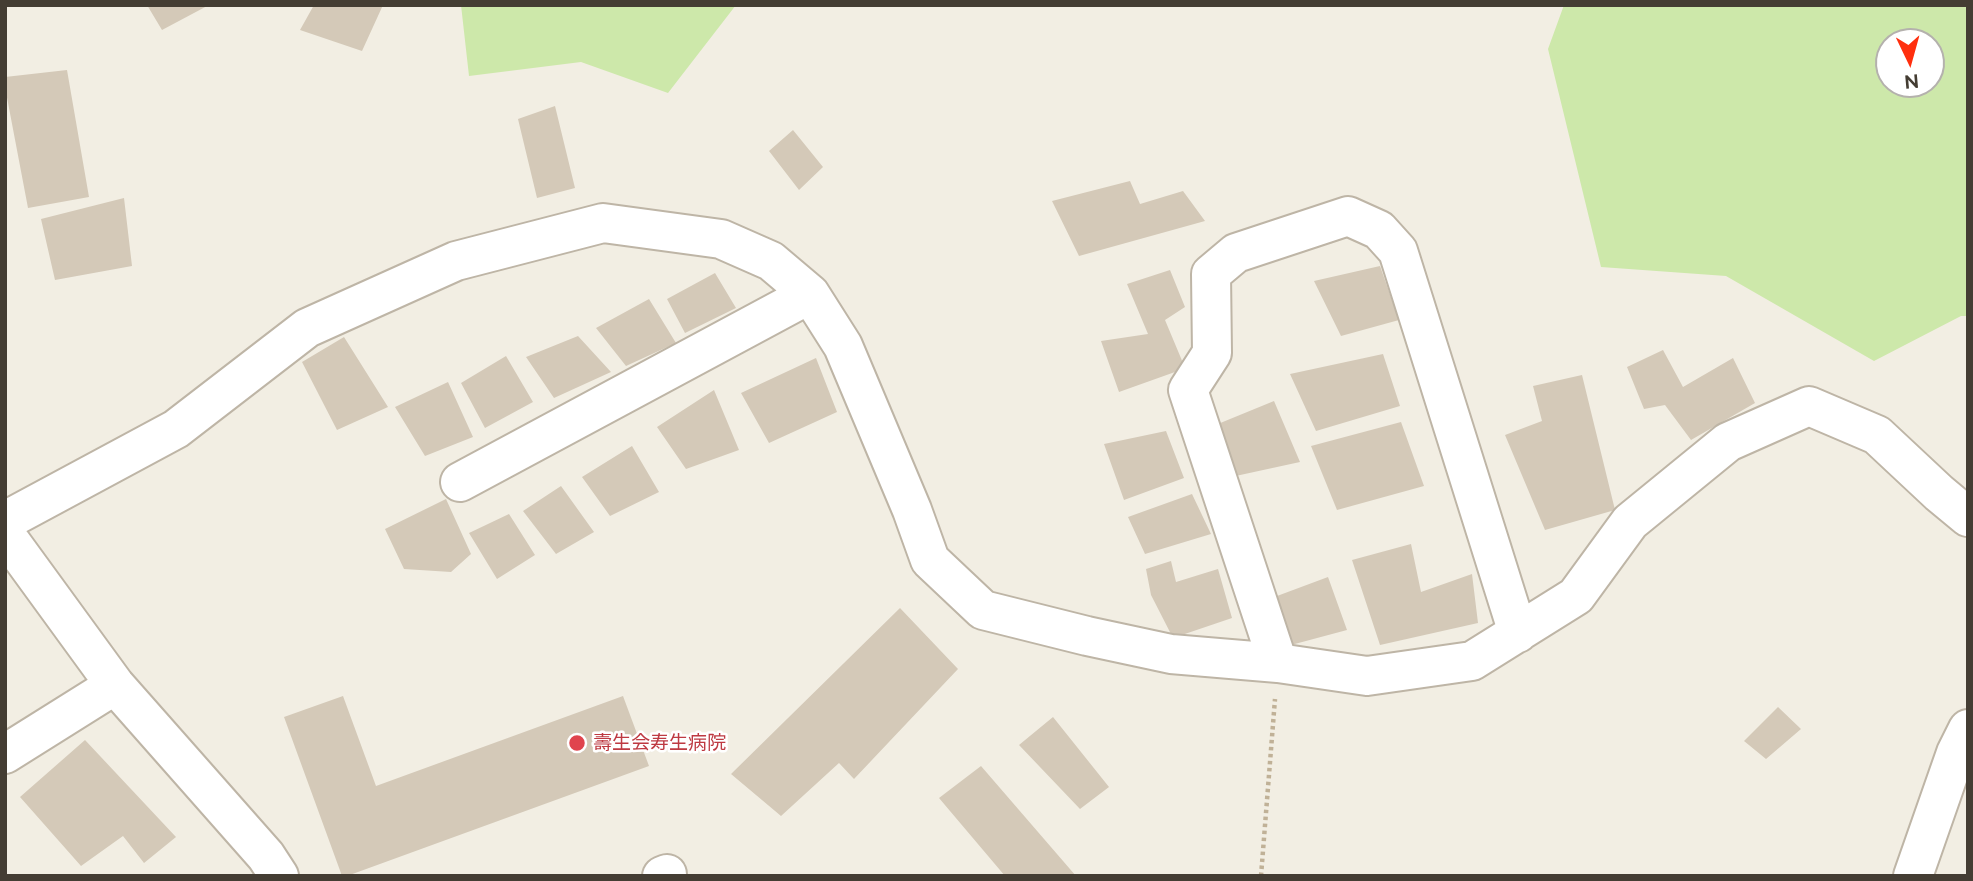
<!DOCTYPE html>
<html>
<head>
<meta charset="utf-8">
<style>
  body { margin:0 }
  #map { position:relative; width:1973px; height:881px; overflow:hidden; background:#f2eee3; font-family:Raleway,sans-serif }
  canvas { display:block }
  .frame { position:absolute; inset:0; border:7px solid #443d33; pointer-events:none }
  .north { position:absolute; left:1875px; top:28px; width:70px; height:70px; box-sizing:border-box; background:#fff; border:2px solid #b4b1ad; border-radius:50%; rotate:175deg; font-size:19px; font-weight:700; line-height:28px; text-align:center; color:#443d33 }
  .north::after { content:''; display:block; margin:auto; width:24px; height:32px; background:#ff2f0e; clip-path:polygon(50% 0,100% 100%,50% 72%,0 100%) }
</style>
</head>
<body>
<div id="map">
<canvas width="1973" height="881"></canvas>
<div class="frame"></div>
<div class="north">N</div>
</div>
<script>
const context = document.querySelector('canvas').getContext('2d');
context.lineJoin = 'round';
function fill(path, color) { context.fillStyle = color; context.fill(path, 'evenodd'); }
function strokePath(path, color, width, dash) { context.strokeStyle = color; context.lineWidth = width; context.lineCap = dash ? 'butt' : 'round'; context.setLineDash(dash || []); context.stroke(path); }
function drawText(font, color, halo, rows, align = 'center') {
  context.font = font + ' Raleway,"Noto Sans JP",sans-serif'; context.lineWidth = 5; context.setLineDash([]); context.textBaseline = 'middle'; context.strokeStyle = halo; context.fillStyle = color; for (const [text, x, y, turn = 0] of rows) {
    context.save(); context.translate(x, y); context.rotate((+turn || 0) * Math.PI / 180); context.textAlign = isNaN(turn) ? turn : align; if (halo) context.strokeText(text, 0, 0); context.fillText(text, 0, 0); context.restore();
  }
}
fill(new Path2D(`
  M461 5H736L668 93 581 62 469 76Z
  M1564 5H1968V316H1961L1874 361 1726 276 1601 267 1548 49ZM1889 42H1931V84H1889Z`), '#cde8aa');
fill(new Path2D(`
  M147 5H209L162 30Z
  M314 5H383L362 51 300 30Z
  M67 70 89 197 28 208 5 87V77Z
  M555 106 575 188 537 198 518 119Z
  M793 130 823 167 799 190 769 151Z
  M1130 181 1140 204 1183 191 1205 221 1079 256 1052 201Z
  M124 198 132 266 55 280 41 219Z
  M1380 266 1399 320 1341 336 1314 281Z
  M1170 270 1185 307 1165 320 1183 363 1175 372 1119 392 1101 341 1148 334 1127 284Z
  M715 273 736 308 685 333 667 299Z
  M649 299 676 343 626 366 596 328Z
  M578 336 611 372 554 398 526 357Z
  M344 337 388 407 337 430 302 362Z
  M1663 350 1683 387 1733 358 1755 403 1691 440 1665 405 1644 409 1627 367Z
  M1383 354 1400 406 1316 431 1290 374Z
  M506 356 533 402 485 428 461 383Z
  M816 358 837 412 769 443 741 393Z
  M1582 375 1615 510 1545 530 1505 435 1542 421 1533 386Z
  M448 382 473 437 425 456 395 407Z
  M714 390 739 450 686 469 657 427Z
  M1274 401 1300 462 1231 477 1213 426Z
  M1401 422 1424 486 1337 510 1311 446Z
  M1166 431 1184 478 1124 500 1104 444Z
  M632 446 659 492 610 516 582 477Z
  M561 486 594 532 556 554 523 511Z
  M1192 494 1211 534 1145 554 1128 517Z
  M446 499 471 554 451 572 404 569 385 529Z
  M509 514 535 555 497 579 469 533Z
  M1411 544 1421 592 1472 574 1478 623 1380 645 1352 560Z
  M1171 561 1176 582 1218 569 1232 618 1173 638 1151 595 1146 569Z
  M1328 577 1347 630 1291 645 1269 599Z
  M900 608 958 669 854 779 839 763 781 816 731 774Z
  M343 696 376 786 623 696 649 766 347 876H342L284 717Z
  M1778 707 1801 729 1766 759 1744 741Z
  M1053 717 1109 787 1080 809 1019 745Z
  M85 740 176 837 144 863 123 836 81 866 20 797Z
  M981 766 1076 876H1005L939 798Z`), '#d4c9b8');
const minor = new Path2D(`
  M460 482 810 294
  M5 521 176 429 307 328 456 261 603 223 721 239 771 261 810 294 843 346 912 510 930 560 983 610 1087 636 1171 654 1278 663 1367 676 1472 661 1576 596 1630 522 1728 442 1809 406 1877 435 1939 493 1968 517
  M5 534 115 685 266 856 279 876
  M1278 663 1188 390 1212 353 1211 274 1236 253 1348 216 1379 230 1398 251 1518 633
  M5 754 115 685
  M662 876 667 874
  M1913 876 1956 753 1968 729`);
strokePath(minor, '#beb5a6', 42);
strokePath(new Path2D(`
  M1261 876 1275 699`), '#c0b197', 4.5, [3.5, 3.5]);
strokePath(minor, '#fff', 38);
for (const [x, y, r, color] of [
  [577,743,9,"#e0444e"]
]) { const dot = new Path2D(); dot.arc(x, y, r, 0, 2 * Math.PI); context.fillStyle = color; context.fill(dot); strokePath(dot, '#fff', 2.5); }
drawText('19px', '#be3a42', '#fff', [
  ["壽生会寿生病院",593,743]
], 'left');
</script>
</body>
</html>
